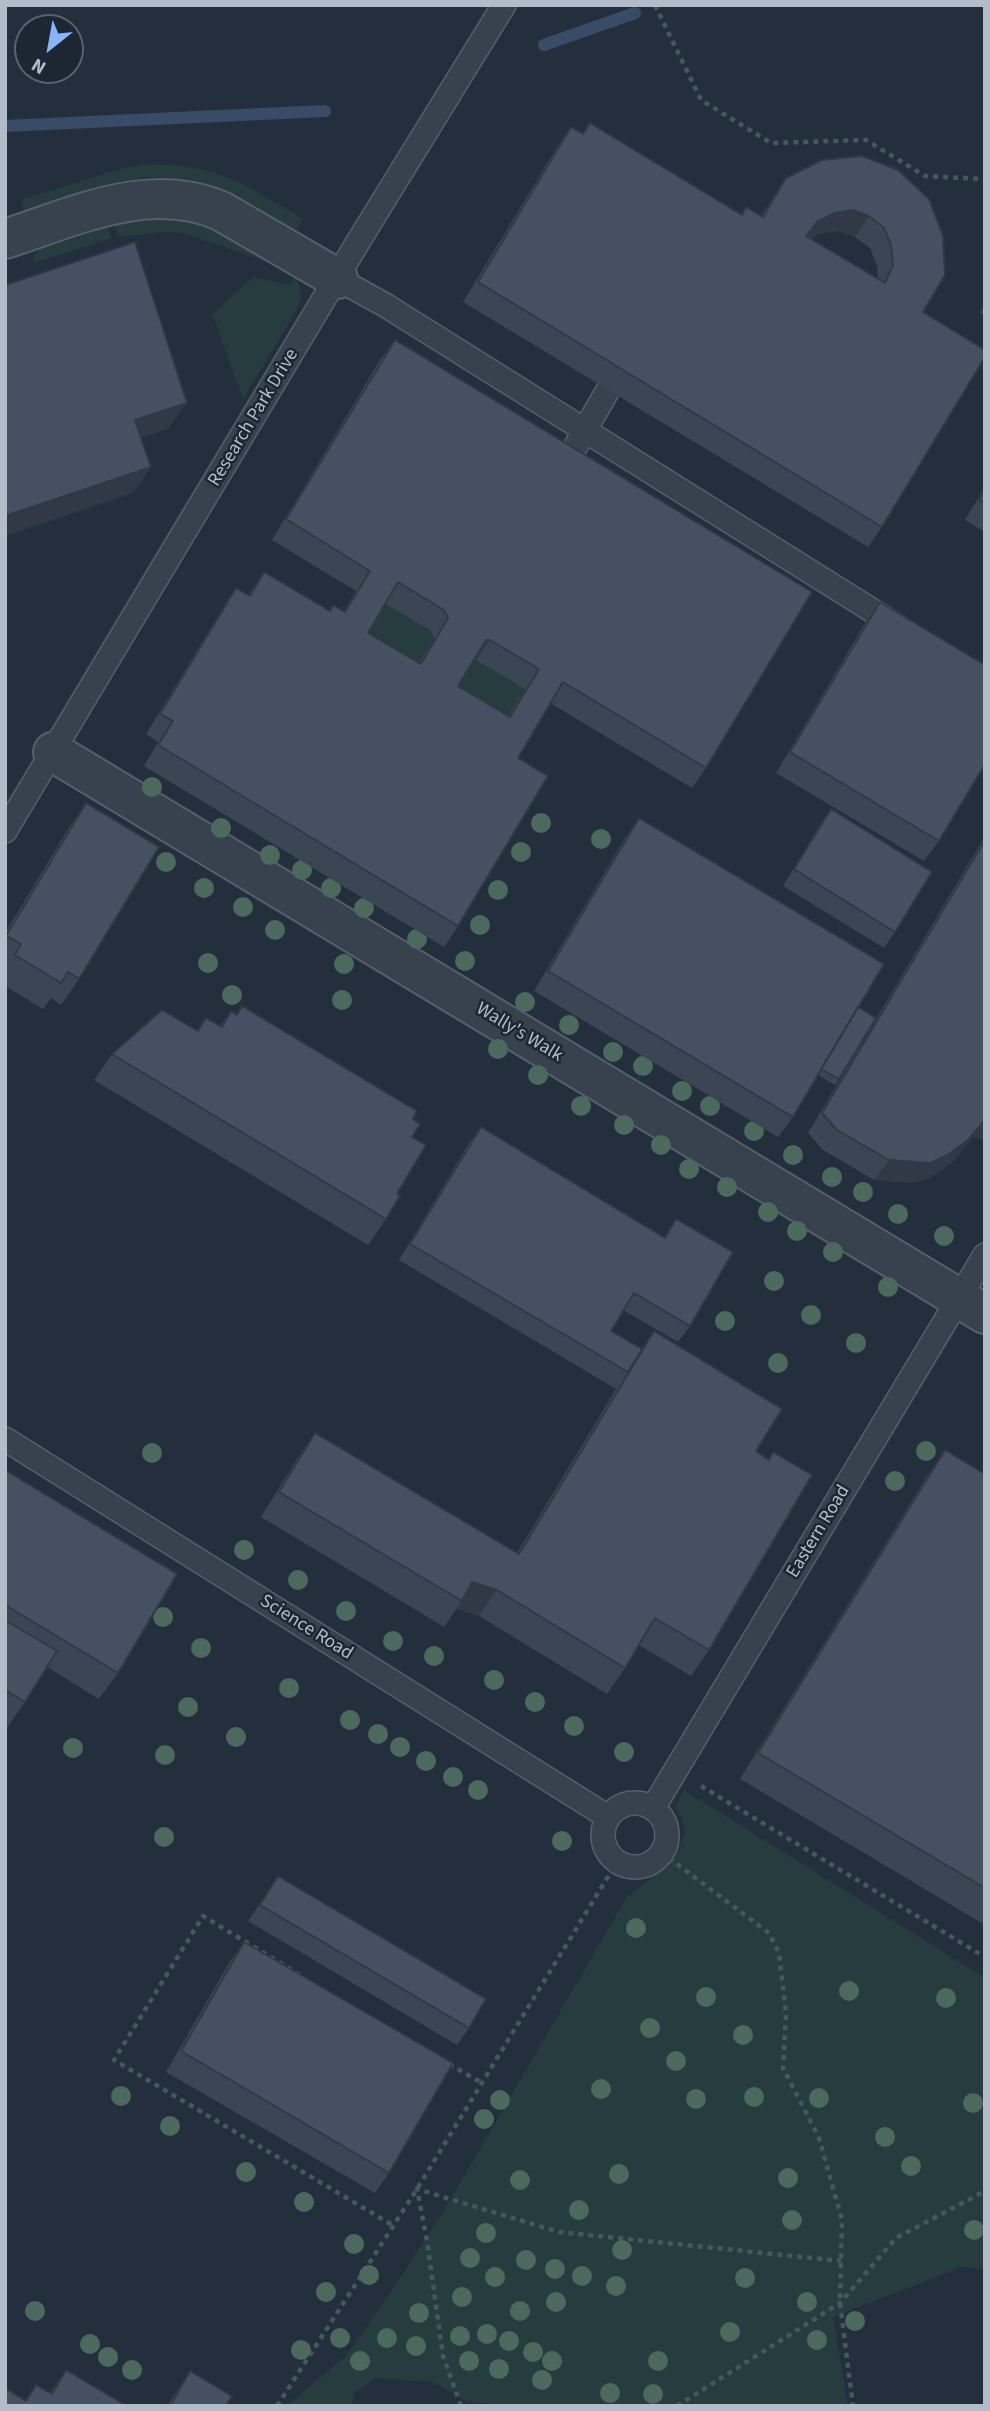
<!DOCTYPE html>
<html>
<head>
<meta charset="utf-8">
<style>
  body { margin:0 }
  #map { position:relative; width:990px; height:2411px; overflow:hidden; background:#242f3e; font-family:"Source Sans 3",sans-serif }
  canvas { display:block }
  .frame { position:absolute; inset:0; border:7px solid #b4bcc9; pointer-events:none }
  .north { position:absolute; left:14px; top:14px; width:70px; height:70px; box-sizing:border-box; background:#1d2633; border:2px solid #59626f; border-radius:50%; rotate:211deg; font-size:19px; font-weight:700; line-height:28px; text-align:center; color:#b4bcc9 }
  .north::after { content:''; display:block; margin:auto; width:24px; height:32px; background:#8ab4f8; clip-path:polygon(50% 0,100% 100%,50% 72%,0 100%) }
</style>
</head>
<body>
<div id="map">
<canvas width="990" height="2411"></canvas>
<div class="frame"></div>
<div class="north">N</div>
</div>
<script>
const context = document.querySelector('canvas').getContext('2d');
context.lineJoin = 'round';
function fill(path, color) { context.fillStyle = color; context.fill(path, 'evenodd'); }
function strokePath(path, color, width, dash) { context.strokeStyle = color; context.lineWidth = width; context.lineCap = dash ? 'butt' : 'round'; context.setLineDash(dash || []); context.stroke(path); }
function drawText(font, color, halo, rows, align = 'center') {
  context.font = font + ' "Source Sans 3",sans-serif'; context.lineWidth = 5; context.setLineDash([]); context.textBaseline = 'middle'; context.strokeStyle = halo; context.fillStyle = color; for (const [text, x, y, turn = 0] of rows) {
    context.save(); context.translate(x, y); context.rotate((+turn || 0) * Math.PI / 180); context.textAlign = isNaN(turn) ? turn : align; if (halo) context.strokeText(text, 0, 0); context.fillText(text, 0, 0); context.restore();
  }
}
fill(new Path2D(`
  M140 165C211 161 245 184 303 219L295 232C245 202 191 166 129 180 94 188 60 203 26 215L21 200 120 169Z
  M141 218H184L212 228 264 257 263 260 183 233 164 232 118 237 114 224Z
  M107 227 112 238 34 263 33 259 38 250Z
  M296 276C301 289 302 297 297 310L243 399 212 314 254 277 289 285Z
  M383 603 430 630 434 639 407 684 354 653Z
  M472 660H476L525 689 495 737 444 706Z
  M684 1790 985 1978V2269L961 2267 833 2317 848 2406H511L468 2402 432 2382 376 2378 355 2392 351 2406H286L346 2356 400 2278 443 2212 627 1897 672 1861 686 1832 676 1805Z`), '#263c3f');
strokePath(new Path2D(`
  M544 45 635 13
  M5 126 325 111`), '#394c67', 12);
const lane = new Path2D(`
  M338 279 385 305 900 628
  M562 470 608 390
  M5 831 358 242 504 5
  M5 1439 608 1817
  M603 1835a32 32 0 1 1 64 0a32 32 0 1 1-64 0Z
  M653 1808 985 1255`);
const street = new Path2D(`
  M5 239C77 216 148 180 221 211L338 279
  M53 752 985 1314`);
strokePath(lane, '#565f6c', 26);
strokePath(street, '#565f6c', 42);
strokePath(new Path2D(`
  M655 5 701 100 771 143 866 140 925 176 985 179
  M701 1786 985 1957
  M661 1852 769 1933 779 1953 786 2014 783 2068 819 2138 842 2220 840 2303 853 2406
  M300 1975 203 1916 114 2060 394 2226
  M449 2064 482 2083
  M277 2406 417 2189 617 1862
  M461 2406 443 2356 427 2241 417 2189 559 2232 841 2261
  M677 2406 840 2303 896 2238 985 2191`), '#44595c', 4.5, [5, 5]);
strokePath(lane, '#38414e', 23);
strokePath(street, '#38414e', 38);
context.fillStyle = '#4b6a5d';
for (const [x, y] of [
  [152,787],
  [541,823],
  [221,828],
  [601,839],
  [521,852],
  [270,855],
  [166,862],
  [302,870],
  [204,888],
  [331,888],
  [498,890],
  [243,907],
  [364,908],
  [480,925],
  [275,930],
  [417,939],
  [465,961],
  [208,963],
  [344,964],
  [232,995],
  [342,1000],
  [525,1002],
  [569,1025],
  [498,1049],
  [613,1052],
  [643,1066],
  [538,1075],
  [682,1091],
  [581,1106],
  [710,1106],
  [624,1125],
  [754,1131],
  [661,1145],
  [793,1155],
  [689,1169],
  [832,1177],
  [727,1187],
  [863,1192],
  [768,1212],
  [898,1214],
  [797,1231],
  [944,1236],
  [833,1252],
  [774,1281],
  [888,1287],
  [811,1315],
  [725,1321],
  [856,1343],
  [778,1363],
  [926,1451],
  [152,1453],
  [895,1481],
  [244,1550],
  [298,1580],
  [346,1611],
  [163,1617],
  [393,1641],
  [201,1648],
  [434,1656],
  [494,1680],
  [289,1688],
  [535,1702],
  [188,1707],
  [350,1720],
  [574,1726],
  [378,1734],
  [236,1737],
  [400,1747],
  [73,1748],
  [624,1752],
  [165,1755],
  [426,1761],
  [453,1777],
  [478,1790],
  [164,1837],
  [562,1841],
  [636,1928],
  [849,1991],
  [706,1997],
  [946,1998],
  [650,2028],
  [743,2035],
  [676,2061],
  [601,2089],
  [121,2096],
  [754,2097],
  [819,2098],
  [696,2099],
  [500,2100],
  [973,2103],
  [484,2119],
  [170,2126],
  [885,2137],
  [911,2166],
  [246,2172],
  [619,2174],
  [788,2178],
  [520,2180],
  [304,2202],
  [579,2210],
  [792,2220],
  [974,2230],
  [486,2233],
  [354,2244],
  [622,2250],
  [470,2258],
  [526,2260],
  [555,2269],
  [369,2275],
  [582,2276],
  [495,2277],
  [745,2278],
  [616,2286],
  [326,2292],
  [462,2297],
  [556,2302],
  [807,2302],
  [35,2311],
  [520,2311],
  [419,2313],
  [855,2321],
  [730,2332],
  [487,2334],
  [460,2336],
  [340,2338],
  [387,2338],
  [817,2340],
  [509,2341],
  [90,2344],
  [416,2346],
  [301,2350],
  [533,2352],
  [108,2357],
  [360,2361],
  [469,2361],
  [552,2361],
  [658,2361],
  [499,2369],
  [132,2370],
  [542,2380],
  [610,2393],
  [653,2394]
]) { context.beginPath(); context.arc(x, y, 10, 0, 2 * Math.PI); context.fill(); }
fill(new Path2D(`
  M590 123 741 214 746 207 761 216 786 178 862 156 923 312 882 527 868 547 463 302 557 147 571 127 582 134ZM839 231 855 237 870 248 877 266 878 279 810 239 820 233Z
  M985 304V316L980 313Z
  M395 340 706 768 692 788 550 703 518 758 458 926 444 947 144 766 158 742 146 734 222 609 236 588 248 595 264 572 329 611H344L356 591 272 540 380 360ZM385 604 430 630 434 639 419 663 368 633ZM474 660H476L525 689 508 716 458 686Z
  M985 487V532L965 520Z
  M880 602 939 841 924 861 776 773 865 623Z
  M86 803 79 979 61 1005 51 998 43 1009 5 986V933L68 829Z
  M831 809 895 932 884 948 783 886 819 826Z
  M639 818 858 1007 839 1079 835 1085 818 1075 793 1117 778 1137 534 991 625 838Z
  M985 836V1140L973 1137 954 1161 931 1177 915 1183 874 1180 823 1150 808 1133Z
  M242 1006 413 1119 412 1137 397 1194 386 1219 368 1245 94 1080 112 1054 197 1031 206 1018 220 1026 231 1011 237 1014Z
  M481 1127 664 1237 676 1219 690 1326 678 1342 623 1310 611 1331 641 1349 654 1331 756 1451 768 1459 773 1452 709 1650 691 1676 639 1645 625 1668 607 1694 479 1616 456 1609 444 1627 261 1517 297 1459 315 1433 517 1553 616 1389 399 1260 469 1143Z
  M945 1450 985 1474V1925L740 1779 927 1476Z
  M5 1470 118 1673 99 1699 47 1667 25 1702 7 1728 5 1727Z
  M278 1876 469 2028 457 2045 248 1921Z
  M244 1942 389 2173 375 2193 166 2072 229 1963Z
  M66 2370 127 2406 25 2400 36 2385 50 2393Z
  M190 2371 226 2406H167Z`), '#3b4654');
fill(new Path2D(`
  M853 210 869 216 855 237 839 231 820 233 803 242 791 257 817 222 835 213Z
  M187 403 168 429 117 446 135 420Z
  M151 467 133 493 5 536V516Z
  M486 640H490L476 660H472Z
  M985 1120V1140L973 1137 954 1161 931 1177 915 1183 874 1180 889 1160Z
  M472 1582 497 1590 479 1616 456 1609Z`), '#303945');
const building = new Path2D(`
  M590 123 742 215 746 207 763 217 786 178 822 160 862 156 898 170 929 199 943 236 945 275 923 312 985 350V357L882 527 478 282 571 127 583 134ZM853 210 869 216 884 228 891 245 893 265 885 283 806 236 817 222 835 213Z
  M135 242 187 403 135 420 151 467 5 516V285Z
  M395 340 812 592 706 768 563 682 518 758 548 776 458 926 158 745 173 721 160 714 236 588 250 596 264 572 330 611 333 605 345 612 370 571 286 519ZM398 582 444 610 448 618 421 664 368 633ZM486 640H490L539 669 510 717 458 686Z
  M985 490V503L979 500Z
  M880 602 985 665V764L939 841 790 752Z
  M86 803 159 847 79 979 68 972 61 983 15 955 21 944 6 936Z
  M831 809 932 872 895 932 794 869Z
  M639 818 884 964 793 1117 548 971Z
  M985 840V1120L968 1140 946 1156 930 1163 889 1160 837 1130 822 1113Z
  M242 1006 417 1111 413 1119 420 1124 412 1137 426 1145 397 1194 400 1196 386 1219 112 1054 162 1010 198 1031 206 1018 222 1027 231 1011 237 1015Z
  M858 1007 876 1018 839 1079 821 1069Z
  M481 1127 665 1238 676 1219 733 1252 690 1326 634 1293 611 1331 642 1349 628 1372 410 1244Z
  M654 1331 782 1409 756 1451 769 1460 773 1452 812 1475 709 1650 655 1618 625 1668 497 1590 472 1582 462 1601 279 1492 315 1433 519 1554Z
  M945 1450 985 1474V1888L758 1753Z
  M5 1470 177 1574 118 1673 5 1605Z
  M5 1620 57 1651 25 1702 5 1690Z
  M278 1876 486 1999 469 2028 260 1905Z
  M244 1942 453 2063 389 2173 181 2051Z
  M66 2370 127 2406H5V2388L26 2401 36 2385 52 2394Z
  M190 2371 232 2396 226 2406H170Z`);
fill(building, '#455162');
strokePath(building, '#303945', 2);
drawText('19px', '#b4bcc9', '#1d2633', [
  ["Research Park Drive",254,418,-59],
  ["Wally's Walk",519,1033,31],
  ["Eastern Road",819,1532,-59],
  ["Science Road",306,1628,32]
]);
</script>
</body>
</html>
